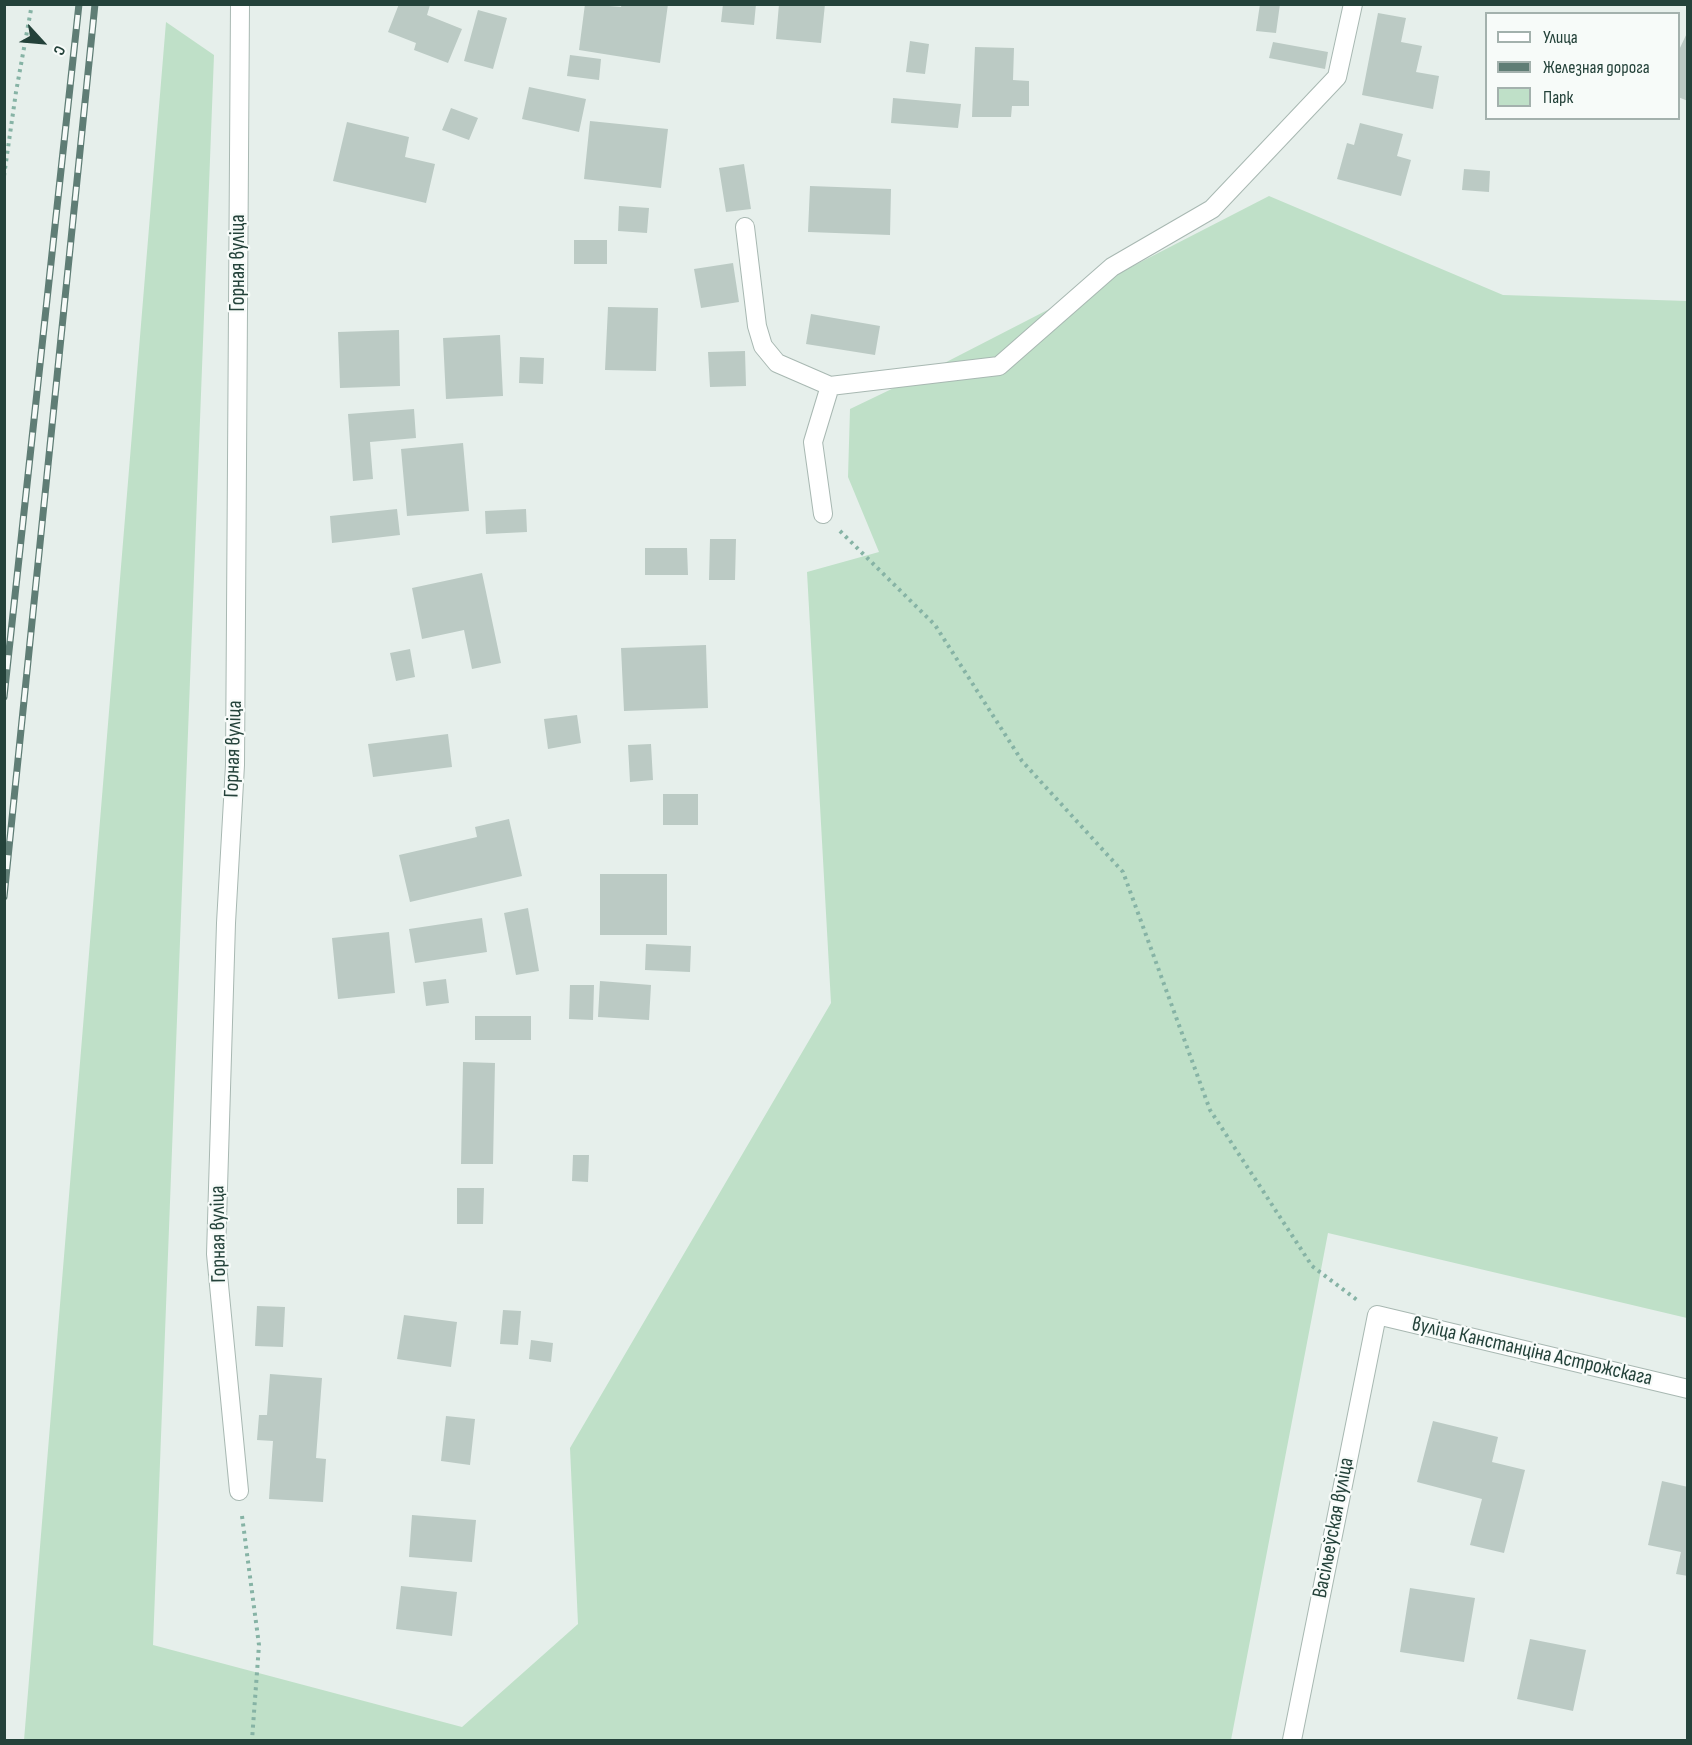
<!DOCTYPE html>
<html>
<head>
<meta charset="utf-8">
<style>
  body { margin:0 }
  #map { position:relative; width:1692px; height:1745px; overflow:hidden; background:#e6efeb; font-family:"Sofia Sans Condensed",sans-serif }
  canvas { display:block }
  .frame { position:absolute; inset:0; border:6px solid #24423a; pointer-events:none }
  .legend { position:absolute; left:1485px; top:12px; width:195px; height:108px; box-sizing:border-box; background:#f7fbf9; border:2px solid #a3b1ad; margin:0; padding:8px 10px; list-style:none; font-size:18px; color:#24423a }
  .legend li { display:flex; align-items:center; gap:12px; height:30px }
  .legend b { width:30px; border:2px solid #a3b1ad }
  .north { position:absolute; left:12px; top:12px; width:60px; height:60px; -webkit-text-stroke:4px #f7fbf9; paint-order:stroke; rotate:116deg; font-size:16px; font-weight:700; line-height:24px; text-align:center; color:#24423a }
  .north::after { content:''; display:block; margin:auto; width:21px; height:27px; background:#24423a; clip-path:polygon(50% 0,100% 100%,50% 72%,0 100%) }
</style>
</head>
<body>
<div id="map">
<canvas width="1692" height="1745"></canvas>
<div class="frame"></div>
<ul class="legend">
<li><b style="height:8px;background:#fff"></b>Улица</li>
<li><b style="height:8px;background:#5f7d75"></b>Железная дорога</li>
<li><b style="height:16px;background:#bfe0c8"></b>Парк</li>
</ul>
<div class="north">С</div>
</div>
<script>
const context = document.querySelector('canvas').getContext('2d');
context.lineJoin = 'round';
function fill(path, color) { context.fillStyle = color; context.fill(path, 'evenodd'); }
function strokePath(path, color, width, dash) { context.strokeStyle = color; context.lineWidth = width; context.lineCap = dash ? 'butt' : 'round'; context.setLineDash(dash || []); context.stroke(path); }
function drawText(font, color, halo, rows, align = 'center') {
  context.font = font + ' "Sofia Sans Condensed",sans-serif'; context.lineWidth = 4.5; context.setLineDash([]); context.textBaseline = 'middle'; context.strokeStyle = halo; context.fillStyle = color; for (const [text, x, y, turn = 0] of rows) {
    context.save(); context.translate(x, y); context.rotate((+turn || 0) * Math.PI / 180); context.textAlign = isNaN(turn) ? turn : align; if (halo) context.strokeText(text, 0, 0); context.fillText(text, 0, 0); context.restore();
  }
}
fill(new Path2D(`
  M166 22 214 55 153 1645 462 1727 578 1624 570 1448 831 1003 807 572 879 552 848 477 850 409 925 373 1269 196 1503 295 1687 301V1318L1328 1233 1231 1740H24Z`), '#bfe0c8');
fill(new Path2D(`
  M399 4 430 5 427 15 462 29 448 63 414 50 416 43 388 32Z
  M585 4 621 7 622 4H668L660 63 579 50Z
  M723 4H756L754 25 721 22Z
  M779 4H825L821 43 776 39Z
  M1260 4H1280L1276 33 1256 31Z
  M478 10 507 18 493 69 464 61Z
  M1378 13 1406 18 1401 42 1422 46 1416 72 1439 76 1433 109 1362 95Z
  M1688 31V101L1678 97V52Z
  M910 41 929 44 925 74 906 72Z
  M1273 42 1328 52 1325 69 1269 58Z
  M975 47 1014 48 1013 80 1029 81V106H1012L1011 117H972Z
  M570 55 601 59 599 80 567 76Z
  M529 87 586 99 579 132 522 119Z
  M893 98 961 104 958 128 891 123Z
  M451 108 478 118 469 140 442 130Z
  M590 121 668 129 661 188 584 179Z
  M347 122 409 137 405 157 435 164 426 203 333 181Z
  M1360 123 1403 134 1397 156 1411 160 1401 196 1337 179 1347 143 1354 145Z
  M744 164 751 209 726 212 719 168Z
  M1464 169 1490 171 1489 192 1462 190Z
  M810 186 891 189 890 235 808 232Z
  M619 206 649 208 647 233 618 231Z
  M574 240H607V264H574Z
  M733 263 739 302 701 308 694 269Z
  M608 307 658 308 656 371 605 370Z
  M811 314 880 326 875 355 806 344Z
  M399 330 400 386 340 388 338 332Z
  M500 335 503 396 446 399 443 338Z
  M745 351 746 386 710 387 708 352Z
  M520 357 544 358 543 384 519 383Z
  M414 409 416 438 370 442 373 479 353 481 348 414Z
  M463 443 469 511 407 516 401 449Z
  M397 509 400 535 332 543 330 516Z
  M526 509 527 532 486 534 485 511Z
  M710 539H736L735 580H709Z
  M645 548H687L688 575H645Z
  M482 573 501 663 472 669 464 630 422 639 412 588Z
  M706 645 708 708 624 711 621 648Z
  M410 649 415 677 396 681 390 653Z
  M577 715 581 743 548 749 544 719Z
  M448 734 452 767 373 777 368 744Z
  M651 744 653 780 630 782 628 745Z
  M663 794H698V825H663Z
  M509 819 522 876 410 902 399 855 477 837 475 827Z
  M600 874H667V935H600Z
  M528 908 539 971 516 975 504 913Z
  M482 918 487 952 415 963 409 929Z
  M389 932 395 993 338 999 332 938Z
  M646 944 691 946 690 972 645 970Z
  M446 979 449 1003 426 1006 423 982Z
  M600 981 651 985 649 1020 598 1017Z
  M570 985H594L593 1020 569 1019Z
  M475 1016H531V1040H475Z
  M463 1062 495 1063 493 1164H461Z
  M573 1155H589L588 1182 572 1181Z
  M457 1188H484L483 1224H457Z
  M257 1306 285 1307 283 1347 255 1346Z
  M503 1310 521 1311 518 1345 500 1344Z
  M404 1315 457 1322 451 1367 397 1359Z
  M531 1340 553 1343 551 1362 529 1359Z
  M270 1374 322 1378 316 1458 326 1459 323 1502 269 1499 273 1441 257 1440 259 1415H267Z
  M446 1416 475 1419 470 1465 441 1461Z
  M1433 1421 1498 1437 1492 1462 1525 1470 1504 1553 1470 1545 1482 1499 1417 1482Z
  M1662 1481 1688 1487V1576L1676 1574 1681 1552 1648 1545Z
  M412 1515 476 1520 472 1562 409 1557Z
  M401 1586 457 1592 452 1636 396 1629Z
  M1410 1588 1475 1598 1464 1662 1400 1652Z
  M1530 1639 1586 1650 1573 1711 1517 1699Z`), '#bbcac4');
const service = new Path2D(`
  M745 227 757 326 763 346 777 363 830 386
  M823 514 813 442 830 386 999 366 1112 267 1212 209 1337 77 1353 4`);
const minor = new Path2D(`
  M239 1491 216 1254 226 923 235 765 240 4
  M1292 1740 1377 1315 1688 1389`);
strokePath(service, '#a8b8b2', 20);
strokePath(minor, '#a8b8b2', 20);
strokePath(new Path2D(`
  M4 176 16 92 32 4
  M840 531 935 625 1022 761 1123 872 1210 1110 1312 1266 1357 1300
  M242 1516 259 1645 252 1740`), '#86b3a5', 4, [3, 4.5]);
strokePath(service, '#fff', 18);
strokePath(minor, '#fff', 18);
const rail = new Path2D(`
  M4 697 79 4
  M4 897 95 4`);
strokePath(rail, '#5f7d75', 7);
strokePath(rail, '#f7fbf9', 4.5, [14]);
drawText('21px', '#24423a', '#f7fbf9', [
  ["Горная вуліца",239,263,-90],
  ["Горная вуліца",234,749,-88],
  ["Горная вуліца",219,1234,-91],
  ["вуліца Канстанціна Астрожскага",1532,1352,13],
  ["Васільеўская вуліца",1334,1528,-79]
]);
</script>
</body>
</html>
